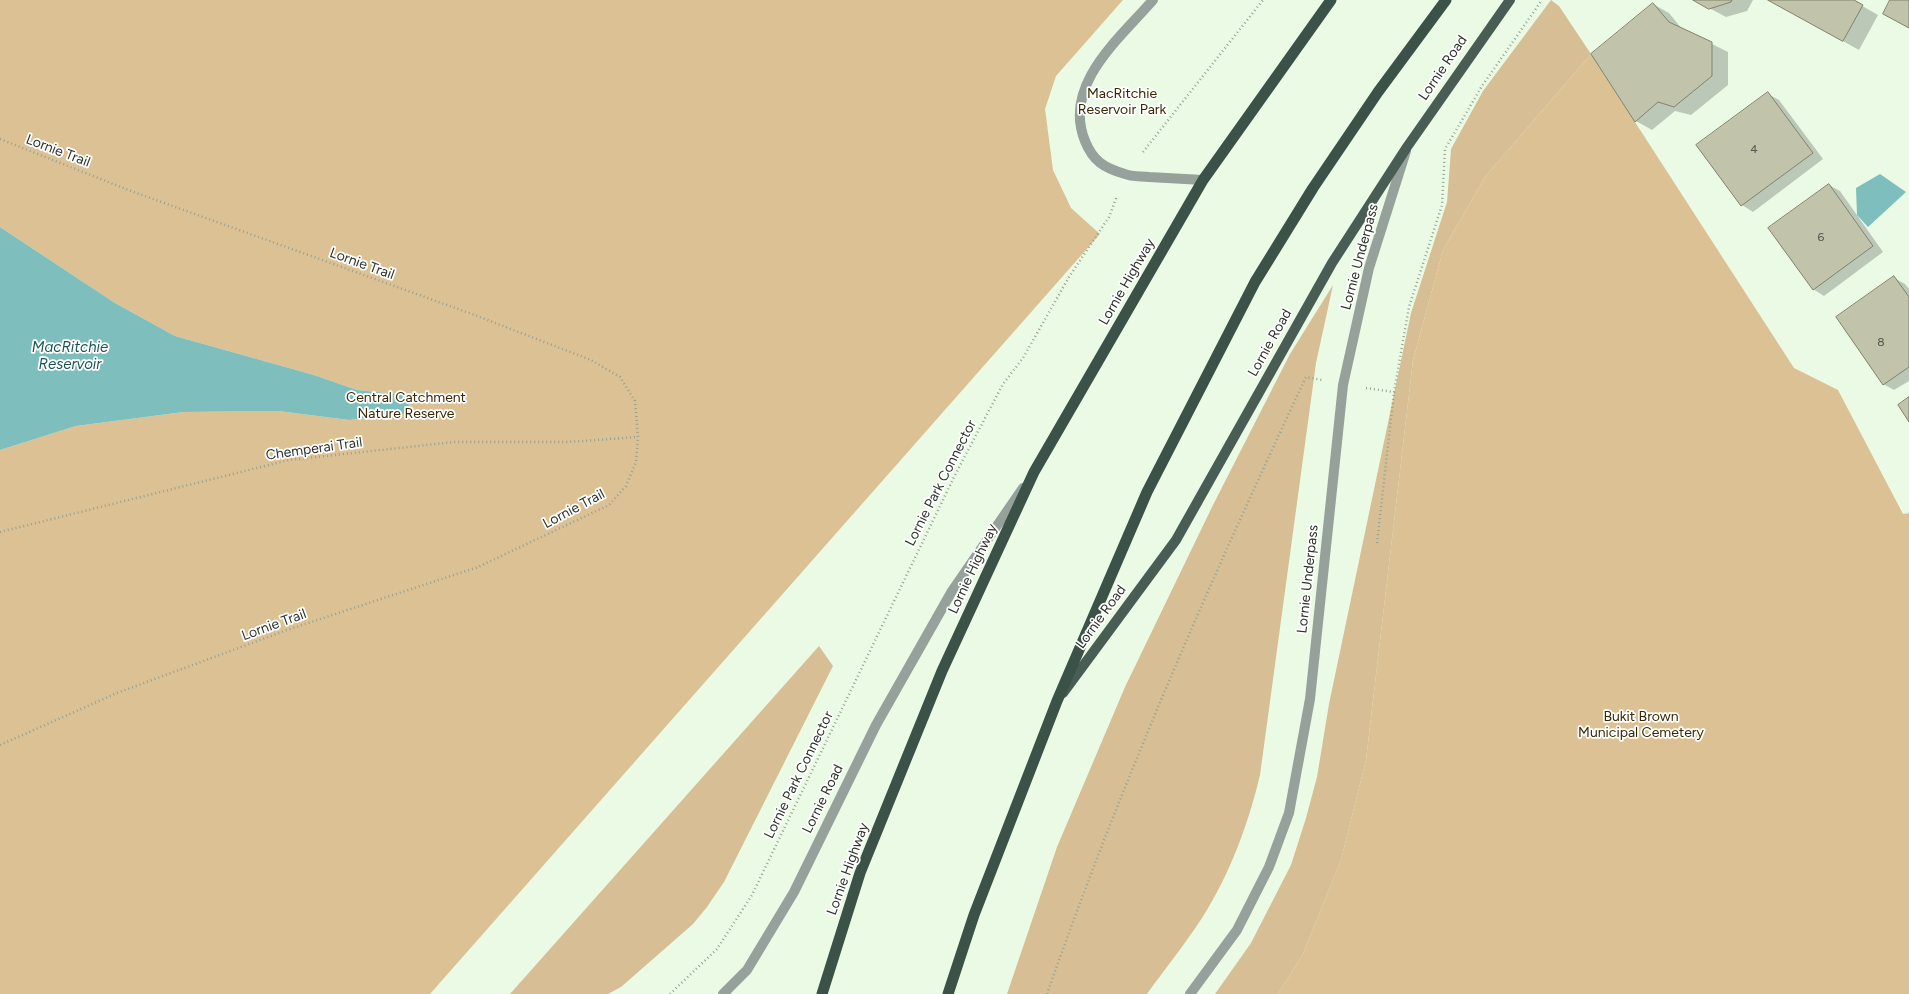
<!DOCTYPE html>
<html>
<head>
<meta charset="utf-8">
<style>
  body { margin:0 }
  canvas { display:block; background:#eafae5 }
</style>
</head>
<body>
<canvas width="1909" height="994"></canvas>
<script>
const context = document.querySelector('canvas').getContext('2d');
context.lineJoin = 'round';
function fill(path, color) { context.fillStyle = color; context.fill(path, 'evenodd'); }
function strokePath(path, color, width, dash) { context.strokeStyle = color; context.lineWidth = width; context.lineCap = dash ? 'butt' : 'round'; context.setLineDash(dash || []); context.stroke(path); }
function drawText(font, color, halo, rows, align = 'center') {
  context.font = font + ' Figtree,sans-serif'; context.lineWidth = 3.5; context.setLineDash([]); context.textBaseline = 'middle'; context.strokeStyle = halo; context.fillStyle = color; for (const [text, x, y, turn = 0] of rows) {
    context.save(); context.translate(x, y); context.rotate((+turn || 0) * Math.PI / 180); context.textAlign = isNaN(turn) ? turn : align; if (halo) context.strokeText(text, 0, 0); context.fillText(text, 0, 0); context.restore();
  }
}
fill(new Path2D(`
  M1551 0 1559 6 1591 54 1485 177 1443 250 1413 360 1366 760 1341 860 1303 954 1278 994H1215L1251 943 1291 865 1306 818 1317 777 1329 704 1411 313 1447 202 1451 149 1483 91Z
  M1333 285 1316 363 1260 775C1248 825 1230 874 1202 918 1185 944 1165 969 1147 994H1007L1057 847 1125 687 1213 505 1290 354Z
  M819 646 833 666 724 882 707 907 693 924 621 987 608 994H510Z`), '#d7be95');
fill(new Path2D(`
  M0 0H1123L1056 76 1045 109 1053 170 1071 208 1100 234 430 994H0V450L76 426 184 412 278 411 349 420 412 413 405 395 357 390 314 375 175 336 115 303 0 227Z
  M1591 54 1794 368 1838 390 1903 514 1909 513V994H1278L1303 954 1341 860 1366 760 1413 360 1443 250 1485 177Z`), '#dbc194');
fill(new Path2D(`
  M1880 174 1906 192 1868 227 1857 215 1856 188Z
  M0 227 115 303 175 336 314 375 357 390 405 395 412 413 349 420 278 411 184 412 76 426 0 450Z`), '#7ebfbe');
fill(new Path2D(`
  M1694 0H1753L1747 11 1726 17Z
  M1769 0H1852L1878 15 1859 50Z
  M1653 4 1669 13 1682 29 1728 52V85L1691 115 1675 111 1652 130 1636 121Z
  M1768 94 1779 100 1823 159 1753 212 1742 205Z
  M1829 185 1840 191 1883 252 1824 296 1813 289Z
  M1894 278 1905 284 1909 289V381L1894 390 1883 384Z`), '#0003');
const building = new Path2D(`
  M1693 0H1732L1731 2 1709 9Z
  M1768 0H1854L1863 5 1843 41Z
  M1890 0H1909V28L1883 14Z
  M1653 3 1669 22 1712 42V76L1674 107 1658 102 1635 122 1591 54Z
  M1768 92 1813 153 1741 206 1696 145Z
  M1829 184 1873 246 1813 290 1768 228Z
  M1894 276 1909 297V367L1883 385 1836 317Z
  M1909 397V422L1898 405Z`);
fill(building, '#c2c3ab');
strokePath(building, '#80816b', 1);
strokePath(new Path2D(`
  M0 139 131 191 472 314 591 360 620 377 635 401 638 437 636 462 626 486 609 505 478 567 287 630 117 693 0 745
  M1143 152 1263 0
  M1366 388 1394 392 1409 307 1442 205 1445 149 1482 86 1542 0
  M0 532 289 460 454 442H568L638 437
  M1377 543 1394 392
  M670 994 717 949 752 895 955 475 1003 384 1023 358 1069 277 1109 217 1117 196
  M1047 994C1121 783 1211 579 1306 377L1322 380`), '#96a192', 2.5, [1, 3]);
strokePath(new Path2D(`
  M1153 0C1120 38 1062 85 1085 141 1093 161 1104 168 1125 174 1132 177 1141 176 1149 177 1167 178 1185 179 1203 180`), '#96a19c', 10);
strokePath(new Path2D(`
  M723 994 747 970 794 892 876 725 952 591 1023 488
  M1190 994 1237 930 1269 867 1289 813 1310 699 1343 385 1369 268 1406 151`), '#96a19c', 10);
strokePath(new Path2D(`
  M1063 693 1176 540 1332 263 1407 147 1510 0`), '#4a5d55', 10);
strokePath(new Path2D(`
  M822 994 860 873 942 671 1034 472 1203 180 1331 0
  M948 994 974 915 1057 701 1147 492 1255 282 1313 188 1378 92 1446 0`), '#3c5248', 11);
drawText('12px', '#52564a', null, [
  ["4",1754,149],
  ["6",1821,237],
  ["8",1881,342]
]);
drawText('14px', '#2c322a', '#fff', [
  ["Lornie Road",1443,68,-56],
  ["Lornie Trail",58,151,21],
  ["Lornie Underpass",1360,257,-75],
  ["Lornie Trail",362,264,20],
  ["Lornie Highway",1127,282,-60],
  ["Lornie Road",1270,343,-61],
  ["Chemperai Trail",314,449,-8],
  ["Lornie Park Connector",941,483,-63],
  ["Lornie Trail",574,509,-28],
  ["Lornie Highway",973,569,-65],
  ["Lornie Underpass",1308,579,-84],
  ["Lornie Road",1101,617,-54],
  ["Lornie Trail",274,625,-20],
  ["Lornie Park Connector",799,775,-64],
  ["Lornie Road",823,799,-64],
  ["Lornie Highway",848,869,-70]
]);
drawText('14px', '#392702', '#fff', [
  ["MacRitchie",1122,94],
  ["Reservoir Park",1122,110],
  ["Central Catchment",406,398],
  ["Nature Reserve",406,414],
  ["Bukit Brown",1641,717],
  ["Municipal Cemetery",1641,733]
]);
drawText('italic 15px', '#1c5455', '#fff', [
  ["MacRitchie",70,348],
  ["Reservoir",70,365]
]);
</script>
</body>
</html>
